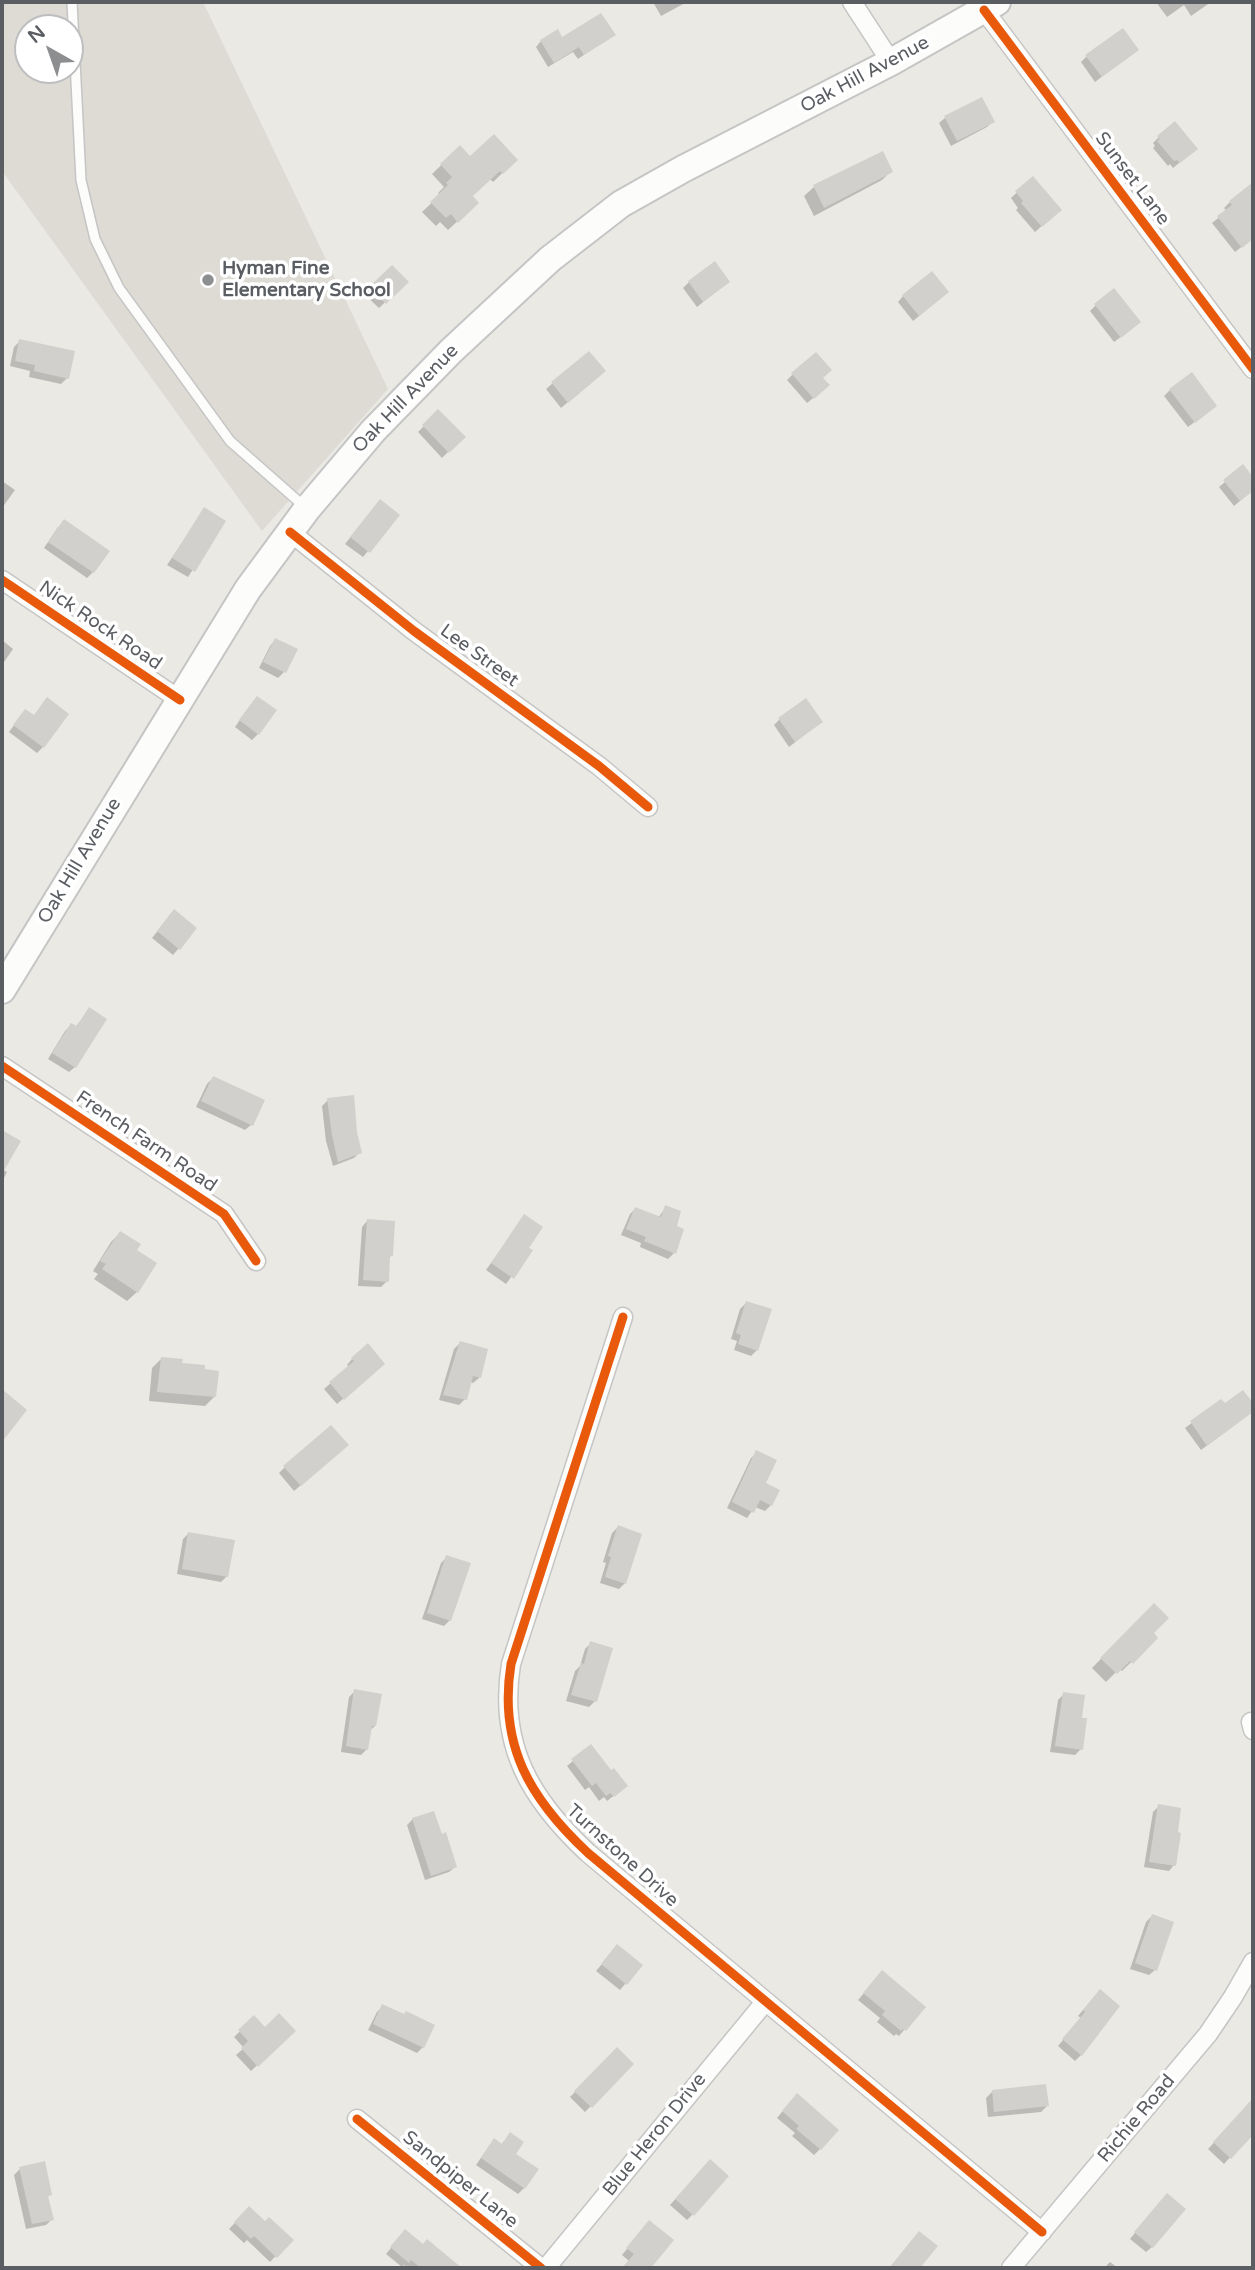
<!DOCTYPE html>
<html>
<head>
<meta charset="utf-8">
<style>
  body { margin:0 }
  #map { position:relative; width:1255px; height:2270px; overflow:hidden; background:#eae9e4; font-family:"Varela Round",sans-serif }
  canvas { display:block }
  .frame { position:absolute; inset:0; border:4px solid #5a5d62; pointer-events:none }
  .north { position:absolute; left:14px; top:14px; width:70px; height:70px; box-sizing:border-box; background:#fff; border:2px solid #bdbec0; border-radius:50%; rotate:320deg; font-size:19px; font-weight:700; line-height:28px; text-align:center; color:#5a5d62 }
  .north::after { content:''; display:block; margin:auto; width:24px; height:32px; background:#8c8e90; clip-path:polygon(50% 0,100% 100%,50% 72%,0 100%) }
</style>
</head>
<body>
<div id="map">
<canvas width="1255" height="2270"></canvas>
<div class="frame"></div>
<div class="north">N</div>
</div>
<script>
const context = document.querySelector('canvas').getContext('2d');
context.lineJoin = 'round';
function fill(path, color) { context.fillStyle = color; context.fill(path, 'evenodd'); }
function strokePath(path, color, width, dash) { context.strokeStyle = color; context.lineWidth = width; context.lineCap = dash ? 'butt' : 'round'; context.setLineDash(dash || []); context.stroke(path); }
function drawText(font, color, halo, rows, align = 'center') {
  context.font = font + ' "Varela Round",sans-serif'; context.lineWidth = 7; context.setLineDash([]); context.textBaseline = 'middle'; context.strokeStyle = halo; context.fillStyle = color; for (const [text, x, y, turn = 0] of rows) {
    context.save(); context.translate(x, y); context.rotate((+turn || 0) * Math.PI / 180); context.textAlign = isNaN(turn) ? turn : align; if (halo) context.strokeText(text, 0, 0); context.fillText(text, 0, 0); context.restore();
  }
}
fill(new Path2D(`
  M2 2H203L388 389 262 531 2 171ZM28 28H70V70H28Z`), '#dddbd4');
fill(new Path2D(`
  M653 2H687L661 16Z
  M1156 2H1211L1191 16 1184 5 1167 17Z
  M613 35 578 59 573 52 548 67 536 47 541 41Z
  M1130 55 1095 82 1081 62 1087 56Z
  M945 118 993 121 987 127 951 146 939 123Z
  M1159 137 1190 154 1173 168 1170 164 1168 166 1153 148 1155 146 1153 143Z
  M460 147 470 158 516 160 493 182 490 179 471 196 477 203 448 230 440 222 436 226 422 212 440 195 438 193 444 187 432 174Z
  M882 153 891 171 882 180 814 216 804 196 814 187Z
  M1032 178 1054 215 1035 232 1016 210 1018 208 1011 198Z
  M1251 186 1253 188V238L1235 252 1212 223 1227 211 1224 208 1230 202Z
  M392 267 406 282 379 308 364 294Z
  M689 282H728L697 307 683 288Z
  M903 296 941 298 913 321 898 302Z
  M1096 305 1133 328 1114 342 1090 311Z
  M20 341 67 378 61 384 29 377 30 371 10 366 14 347Z
  M589 353 598 377 561 408 546 389Z
  M793 374 821 378 822 391 807 403 787 380Z
  M1170 390 1209 411 1188 427 1164 396Z
  M438 412 463 437 442 458 418 432Z
  M1243 467 1253 480V490L1234 506 1219 487Z
  M2 481 15 490 2 508Z
  M375 507 368 551 363 557 345 544Z
  M204 510 224 522 188 577 167 565Z
  M58 527 93 572 87 578 44 548Z
  M2 640 13 649 2 665Z
  M275 640 284 672 278 678 259 668 270 646Z
  M251 704 258 734 252 740 235 727Z
  M20 717 43 747 37 753 9 732Z
  M780 719 821 722 789 747 774 725Z
  M169 917 195 929 173 955 152 938Z
  M89 1009 75 1067 69 1072 48 1059 65 1031 71 1025 75 1028Z
  M213 1078 251 1125 245 1130 196 1107 207 1084Z
  M328 1100 355 1132 360 1152 354 1158 333 1166 326 1141 322 1106Z
  M2 1132 18 1142 2 1169 7 1172 2 1182Z
  M666 1207 674 1227V1253L668 1259 640 1247 641 1243 621 1235 630 1214 635 1209 658 1218Z
  M524 1217 527 1248 530 1251 506 1284 486 1270Z
  M367 1221 392 1255 388 1259 387 1281 381 1287 358 1286 362 1227Z
  M120 1233 134 1251 137 1292 127 1301 94 1279 98 1274 93 1271 111 1242Z
  M746 1303 757 1350 751 1356 734 1350 737 1341 731 1339 740 1309Z
  M460 1343 485 1350 479 1378 473 1383 470 1382 465 1399 459 1405 439 1400 454 1349Z
  M161 1359 180 1364 215 1396 205 1406 149 1401 152 1368Z
  M352 1359 377 1370 337 1404 324 1389 349 1367 347 1365Z
  M1243 1392 1253 1406V1411L1201 1450 1185 1428 1221 1401 1224 1405Z
  M341 1451 294 1491 279 1473 285 1467Z
  M757 1453 764 1484 778 1491 771 1505 765 1511 755 1507 747 1518 727 1508 751 1458Z
  M618 1527 625 1583 619 1589 600 1583 606 1563 603 1562 612 1533Z
  M189 1533 227 1576 221 1582 177 1574 183 1539Z
  M447 1557 450 1620 444 1626 422 1619 441 1563Z
  M1154 1605 1151 1633 1156 1638 1122 1671 1119 1669 1106 1682 1092 1668Z
  M591 1643 595 1701 589 1707 566 1701 575 1671 580 1666 585 1649Z
  M355 1691 375 1726 369 1731 367 1749 361 1755 341 1752 349 1697Z
  M1064 1694 1080 1719 1081 1749 1075 1755 1050 1752 1058 1700Z
  M573 1761 620 1791 607 1801 604 1797 599 1801 589 1787 585 1790 567 1766Z
  M1159 1806 1174 1865 1169 1871 1144 1867 1153 1812Z
  M413 1819 455 1867 449 1872 425 1880 407 1825Z
  M1152 1916 1155 1970 1149 1975 1130 1969 1146 1922Z
  M612 1952 641 1965 620 1990 596 1971Z
  M877 1978 904 2030 899 2036 896 2034 894 2036 877 2022 880 2018 858 2000Z
  M1094 1997 1081 2055 1075 2061 1058 2046 1081 2018 1078 2016Z
  M383 2006 433 2026 423 2047 417 2053 368 2030 377 2012Z
  M254 2018 265 2029 293 2031 251 2071 236 2055 244 2048 234 2037Z
  M617 2050 632 2064 585 2112 570 2097Z
  M992 2092 1047 2106 1041 2112 988 2117 986 2098Z
  M791 2101 820 2149 814 2155 792 2136 795 2133 777 2118Z
  M1253 2101V2132L1224 2164 1208 2149Z
  M504 2141 514 2154 524 2188 518 2194 476 2165 489 2146 501 2145Z
  M704 2167 693 2214 687 2220 670 2205Z
  M20 2169 50 2194 47 2198 52 2219 46 2225 26 2229 14 2175Z
  M1161 2201 1152 2247 1146 2252 1130 2239Z
  M249 2208 265 2224 291 2240 270 2262 247 2240 244 2243 229 2229Z
  M644 2228 672 2240 649 2268H623L629 2261 622 2255Z
  M400 2237 423 2246 450 2261 443 2268H408L404 2265 402 2267 386 2254Z
  M1110 2262 1118 2268H1104Z`), '#0003');
fill(new Path2D(`
  M601 13 616 35 584 55 579 47 554 63 540 40 558 29 562 37Z
  M1123 28 1139 50 1102 77 1085 55Z
  M982 97 995 122 957 141 944 116Z
  M1175 121 1198 149 1180 163 1177 160 1174 161 1157 141 1160 139 1157 136Z
  M494 134 518 160 503 174 500 171 473 196 479 203 458 223 451 214 446 218 430 202 448 185 446 183 452 177 440 164 460 145 470 156Z
  M883 151 893 172 824 208 813 185Z
  M1033 176 1062 210 1042 227 1021 203 1023 201 1015 191Z
  M1253 182V239L1242 248 1217 216 1232 205 1229 201Z
  M715 261 730 282 703 302 688 281Z
  M392 265 409 282 386 304 369 287Z
  M932 271 949 292 919 316 902 295Z
  M1114 288 1141 322 1121 338 1094 304Z
  M19 339 75 351 69 379 34 371 35 365 15 361Z
  M589 351 606 371 568 403 551 382Z
  M816 352 832 370 823 378 830 385 814 399 791 373Z
  M1192 372 1217 406 1195 423 1169 389Z
  M438 409 466 437 449 453 422 425Z
  M1243 464 1253 477V491L1240 501 1223 480Z
  M380 499 400 515 370 553 350 537Z
  M204 507 226 521 195 572 172 558Z
  M64 519 110 551 94 573 48 542Z
  M275 638 298 649 286 673 263 662Z
  M257 696 277 710 259 735 239 720Z
  M47 697 69 714 44 748 13 725 25 709 34 715Z
  M806 698 823 722 795 742 778 718Z
  M174 909 197 928 180 950 157 931Z
  M89 1007 107 1019 76 1068 52 1053 71 1023 77 1026Z
  M213 1076 265 1100 253 1126 201 1101Z
  M354 1095 357 1132 362 1153 338 1162 332 1135 327 1098Z
  M2 1130 21 1141 2 1174Z
  M665 1205 681 1211 677 1226 684 1229 676 1254 644 1241 646 1237 626 1229 635 1207 661 1217Z
  M524 1214 543 1227 529 1248 533 1250 514 1279 491 1263Z
  M367 1219 395 1221 393 1256H390L389 1282 363 1280Z
  M120 1231 141 1244 137 1250 157 1263 138 1293 102 1269 106 1264 100 1261Z
  M746 1301 772 1309 758 1351 738 1344 741 1335 736 1333Z
  M460 1341 488 1349 481 1378 473 1376 467 1400 443 1395Z
  M368 1343 385 1364 344 1400 329 1382 354 1361 351 1358Z
  M161 1357 183 1359 182 1363 205 1365V1369L219 1371 216 1397 157 1392Z
  M2 1389 27 1410 2 1442Z
  M1243 1390 1253 1403V1412L1207 1446 1190 1421 1221 1399 1225 1403Z
  M331 1425 349 1445 301 1486 283 1466Z
  M756 1450 777 1460 766 1483 780 1490 772 1506 760 1500 754 1513 732 1502Z
  M618 1525 642 1534 626 1584 605 1577 611 1557 608 1556Z
  M188 1532 235 1540 228 1577 182 1569Z
  M446 1555 471 1563 451 1621 427 1613Z
  M1154 1603 1169 1618 1154 1633 1158 1638 1133 1664 1130 1661 1117 1674 1100 1658Z
  M590 1641 613 1648 597 1702 571 1695 581 1663 584 1664Z
  M354 1689 382 1694 376 1726H372L368 1750 346 1746Z
  M1063 1692 1085 1695 1082 1718H1087L1083 1750 1055 1746Z
  M591 1744 611 1770 614 1768 628 1786 614 1797 610 1793 606 1796 596 1783 592 1786 571 1759Z
  M1158 1804 1181 1808 1178 1832 1181 1833 1176 1866 1149 1862Z
  M434 1811 442 1834 446 1832 457 1867 431 1876 412 1818Z
  M1152 1914 1174 1922 1157 1971 1135 1963Z
  M617 1944 643 1965 627 1985 601 1964Z
  M882 1970 926 2007 906 2031 903 2029 901 2031 882 2015 885 2011 863 1993Z
  M1100 1989 1120 2006 1082 2056 1062 2039 1085 2012 1083 2010Z
  M382 2004 404 2014 406 2011 435 2025 424 2048 373 2024Z
  M279 2013 296 2031 258 2067 241 2048 248 2041 238 2030 254 2015 265 2027Z
  M617 2047 634 2064 592 2108 574 2091Z
  M1046 2084 1049 2106 994 2112 992 2090Z
  M797 2093 839 2130 821 2150 796 2129 799 2126 782 2111Z
  M1253 2098V2135L1231 2159 1213 2142Z
  M510 2132 524 2142 516 2154 539 2169 525 2189 481 2158 494 2138 502 2144Z
  M710 2159 729 2176 694 2216 675 2199Z
  M45 2161 52 2195 48 2196 54 2220 32 2224 19 2167Z
  M1167 2193 1186 2209 1153 2248 1134 2232Z
  M249 2206 265 2221 269 2217 294 2240 277 2258 254 2236 251 2239 234 2222Z
  M649 2220 674 2240 651 2268H622L634 2254 626 2248Z
  M405 2229 423 2244 427 2239 462 2268H421L411 2260 409 2263 390 2247Z
  M919 2231 938 2246 920 2268H889Z`), '#d1d0cd');
const lane = new Path2D(`
  M72 2 81 180 95 239 119 288 230 441 306 508`);
const street = new Path2D(`
  M852 2 891 62
  M984 10 1253 369
  M290 532 414 631 599 766 648 807
  M2 580 180 700
  M2 1066 224 1214 256 1261
  M623 1317 511 1664C498 1745 530 1799 588 1853L1042 2232
  M1251 1722 1253 1730
  M357 2119 541 2268
  M546 2268 765 2002
  M1011 2268 1208 2034 1233 1997 1253 1962`);
const secondary = new Path2D(`
  M2 990 248 589 307 509 373 431 451 351 550 259 621 204 683 169 891 62 997 2`);
strokePath(lane, '#c5c5c5', 12);
strokePath(street, '#c5c5c5', 21);
strokePath(secondary, '#c5c5c5', 30);
strokePath(lane, '#fcfcfb', 9);
strokePath(street, '#fcfcfb', 18);
strokePath(secondary, '#fcfcfb', 26);
strokePath(new Path2D(`
  M984 10 1253 369
  M290 532 414 631 599 766 648 807
  M2 580 180 700
  M2 1066 224 1214 256 1261
  M623 1317 511 1664C498 1745 530 1799 588 1853L1042 2232
  M357 2119 541 2268`), '#e8590c', 9);
for (const [x, y, r, color] of [
  [208,280,7,"#8c8e90"]
]) { const dot = new Path2D(); dot.arc(x, y, r, 0, 2 * Math.PI); context.fillStyle = color; context.fill(dot); strokePath(dot, '#fff', 2.5); }
drawText('19px', '#5a5d62', '#fff', [
  ["Oak Hill Avenue",865,75,-28],
  ["Sunset Lane",1132,179,53],
  ["Oak Hill Avenue",406,399,-46],
  ["Nick Rock Road",100,626,34],
  ["Lee Street",479,656,36],
  ["Oak Hill Avenue",80,861,-59],
  ["French Farm Road",146,1142,34],
  ["Turnstone Drive",622,1856,42],
  ["Richie Road",1137,2119,-50],
  ["Blue Heron Drive",655,2135,-51],
  ["Sandpiper Lane",460,2180,39]
]);
drawText('bold 19px', '#5a5d62', '#fff', [
  ["Hyman Fine",222,269],
  ["Elementary School",222,291]
], 'left');
</script>
</body>
</html>
